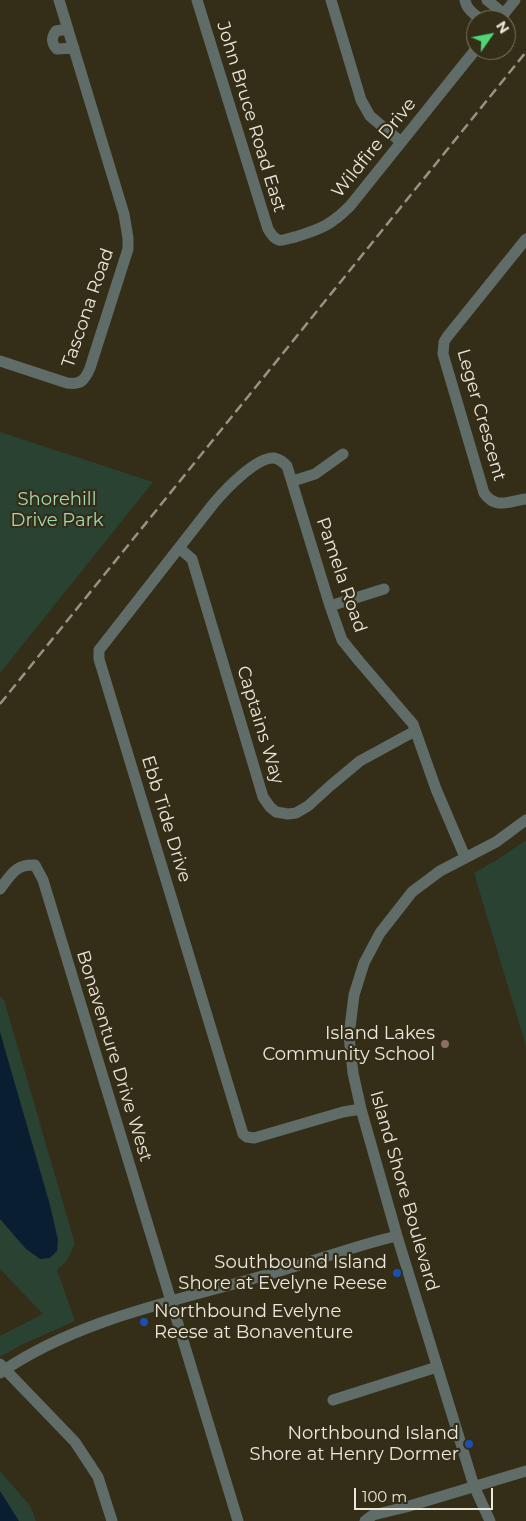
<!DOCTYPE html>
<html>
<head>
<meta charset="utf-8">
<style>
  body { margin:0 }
  #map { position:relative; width:526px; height:1521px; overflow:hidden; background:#342e18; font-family:Montserrat,sans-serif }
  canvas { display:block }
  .north { position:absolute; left:466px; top:10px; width:50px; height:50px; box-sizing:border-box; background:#342e18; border:1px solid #7d7866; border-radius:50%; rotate:57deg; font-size:14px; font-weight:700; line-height:20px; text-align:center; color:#ebe7da }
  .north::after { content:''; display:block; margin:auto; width:18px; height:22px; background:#50d674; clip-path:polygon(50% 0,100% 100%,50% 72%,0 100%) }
  .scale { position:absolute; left:354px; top:1488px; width:139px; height:22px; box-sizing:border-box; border:2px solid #ebe7da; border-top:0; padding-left:6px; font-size:15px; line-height:18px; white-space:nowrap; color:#ebe7da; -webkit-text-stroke:4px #342e18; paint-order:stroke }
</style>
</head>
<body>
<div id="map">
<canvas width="526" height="1521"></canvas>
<div class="north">N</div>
<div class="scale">100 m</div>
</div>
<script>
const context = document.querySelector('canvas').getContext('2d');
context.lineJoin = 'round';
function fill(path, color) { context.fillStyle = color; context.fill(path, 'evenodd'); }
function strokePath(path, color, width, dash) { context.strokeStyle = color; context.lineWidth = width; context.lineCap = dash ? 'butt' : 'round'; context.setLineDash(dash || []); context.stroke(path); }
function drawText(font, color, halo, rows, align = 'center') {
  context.font = font + ' Montserrat,sans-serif'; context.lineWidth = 4.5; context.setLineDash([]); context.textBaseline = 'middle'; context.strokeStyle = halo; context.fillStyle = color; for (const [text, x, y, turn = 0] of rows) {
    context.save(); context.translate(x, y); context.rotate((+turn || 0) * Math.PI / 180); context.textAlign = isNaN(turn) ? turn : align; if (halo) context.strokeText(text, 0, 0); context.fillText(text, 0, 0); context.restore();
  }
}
fill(new Path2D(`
  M0 432 153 482 0 673Z
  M526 840V1046L474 873 497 860Z
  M0 996 4 1000 75 1244 67 1260 57 1270 75 1321 21 1345 0 1357V1336L43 1314 0 1269Z
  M0 1471 31 1507 36 1521H0Z`), '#2a4232');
fill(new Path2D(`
  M0 1032 50 1205 58 1240 57 1251 50 1258 40 1259 26 1249 0 1219Z
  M0 1491 19 1521H0Z`), '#091f31');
strokePath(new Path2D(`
  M197 0 268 229C271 234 274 239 279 240 284 241 290 238 295 237 321 229 331 225 350 206L476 49
  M331 0 361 100 370 116 401 142
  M465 0C466 9 475 15 482 20
  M487 0 504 14
  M499 20 515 0
  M68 29 56 31C51 38 51 43 57 49L74 48
  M526 239 447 337 444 342 443 354 484 493C496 510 509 501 526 499
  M0 361 67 383C81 385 85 380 90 368L128 249V238L124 214 59 0
  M293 481 315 474 343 454
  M179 548 192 559 263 797 270 807 276 812 288 814 296 813 308 806 330 786 360 761 415 731
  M330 606 384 589
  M0 889C11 875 15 864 35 865L43 880 238 1521
  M361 1109 343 1112 254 1138 247 1137 243 1134 99 659V650L103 645 214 503C225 490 256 457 274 458 280 459 283 462 287 466L330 606 342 640 359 661 413 724 436 789 465 857
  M0 1364 75 1442 98 1477 112 1521
  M0 1373C78 1319 176 1301 266 1275 310 1263 353 1246 397 1236
  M333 1400 437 1367
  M365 1521 373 1515 406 1507 526 1471
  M490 1521 474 1486 397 1236 361 1109 353 1073 349 1036 354 995 364 963 380 933 412 892 440 871 496 842 526 820`), '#5f6c67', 11);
strokePath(new Path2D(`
  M0 704 526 52`), '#979281', 2.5, [10, 5]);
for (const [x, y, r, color] of [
  [445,1044,5,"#8d6e63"],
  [397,1273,5,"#1a4fb4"],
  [144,1322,5,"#1a4fb4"],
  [469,1444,5,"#1a4fb4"]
]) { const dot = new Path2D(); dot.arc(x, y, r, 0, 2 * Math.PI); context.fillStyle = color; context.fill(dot); strokePath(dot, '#342e18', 2); }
drawText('18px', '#ebe7da', '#342e18', [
  ["John Bruce Road East",251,117,73],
  ["Wildfire Drive",374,148,-51],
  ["Tascona Road",88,308,-71],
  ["Leger Crescent",481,415,74],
  ["Pamela Road",341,575,71],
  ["Captains Way",260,725,73],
  ["Ebb Tide Drive",166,819,73],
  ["Bonaventure Drive West",114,1056,73],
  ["Island Shore Boulevard",404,1191,74]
]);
drawText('18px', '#a3d8b4', '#342e18', [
  ["Shorehill",57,500],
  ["Drive Park",57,521]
]);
drawText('18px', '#ebe7da', '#342e18', [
  ["Island Lakes",435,1034],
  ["Community School",435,1055],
  ["Southbound Island",387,1263],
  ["Shore at Evelyne Reese",387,1284],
  ["Northbound Evelyne",154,1312,"left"],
  ["Reese at Bonaventure",154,1333,"left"],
  ["Northbound Island",459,1434],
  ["Shore at Henry Dormer",459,1455]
], 'right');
</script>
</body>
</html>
